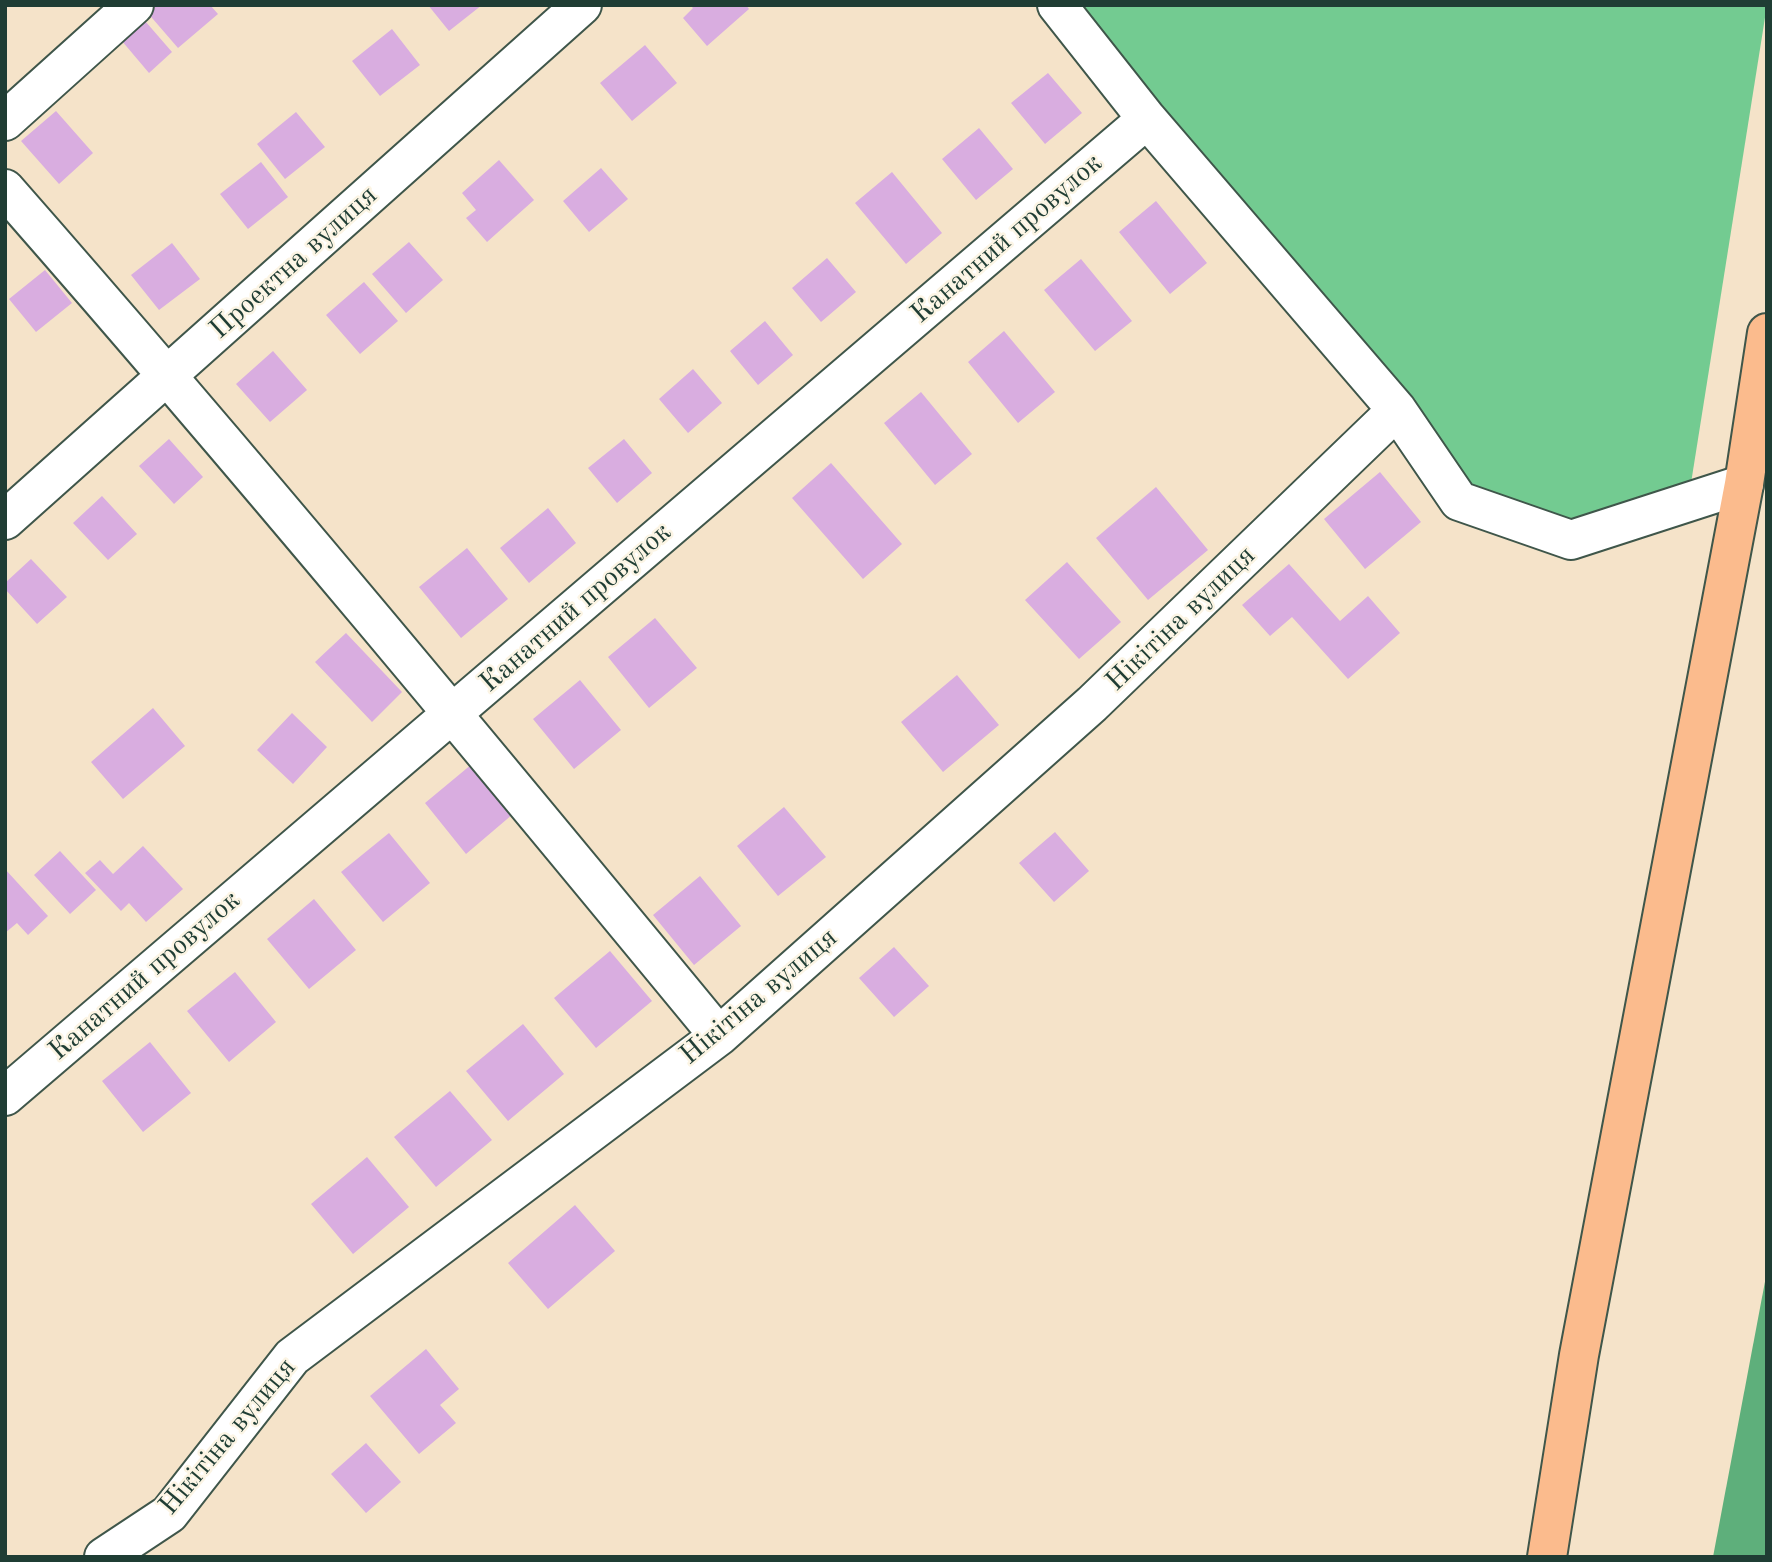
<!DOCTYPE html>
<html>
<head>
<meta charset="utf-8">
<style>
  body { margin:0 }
  #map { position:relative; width:1772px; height:1562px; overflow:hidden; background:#f5e3c9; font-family:"Old Standard TT",serif }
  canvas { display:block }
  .frame { position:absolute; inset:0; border:7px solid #1f3d34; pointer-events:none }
</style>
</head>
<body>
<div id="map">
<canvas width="1772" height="1562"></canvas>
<div class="frame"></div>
</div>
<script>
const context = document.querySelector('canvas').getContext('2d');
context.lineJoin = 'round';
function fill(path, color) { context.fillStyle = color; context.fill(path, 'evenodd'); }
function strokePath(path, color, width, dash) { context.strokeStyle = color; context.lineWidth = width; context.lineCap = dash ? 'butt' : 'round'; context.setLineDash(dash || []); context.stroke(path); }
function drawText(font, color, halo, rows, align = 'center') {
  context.font = font + ' "Old Standard TT",serif'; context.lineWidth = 5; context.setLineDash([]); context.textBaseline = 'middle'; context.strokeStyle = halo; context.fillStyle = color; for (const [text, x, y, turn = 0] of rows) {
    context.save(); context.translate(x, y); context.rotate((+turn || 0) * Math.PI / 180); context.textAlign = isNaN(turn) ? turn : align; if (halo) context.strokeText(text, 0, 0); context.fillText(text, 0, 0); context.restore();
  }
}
fill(new Path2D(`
  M1057 5H1767L1688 502 1571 540 1459 501Z`), '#73cb91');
fill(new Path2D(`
  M1767 1271V1557H1713Z`), '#5eaf7b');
fill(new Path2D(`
  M153 5H210L218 14 178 48 146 11Z
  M428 5H482L449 31Z
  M690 5H746L749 9 707 46 683 18 693 8Z
  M139 14 172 52 149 73 116 34Z
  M392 29 420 65 380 96 352 61Z
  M645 45 677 83 632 121 600 83Z
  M1048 73 1082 113 1045 144 1011 103Z
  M56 111 93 153 59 184 21 141Z
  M296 112 325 147 285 179 257 144Z
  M979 128 1013 169 976 200 942 159Z
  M499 160 534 200 487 242 466 218 476 210 462 193Z
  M261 162 288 197 248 229 220 194Z
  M601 168 628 199 589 232 563 201Z
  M892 172 942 233 906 264 855 203Z
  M1156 201 1207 263 1170 294 1119 232Z
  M409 242 443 280 406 313 372 274Z
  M172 243 200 279 159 310 131 275Z
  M827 258 856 292 821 322 792 288Z
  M1081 259 1132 321 1095 351 1044 290Z
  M45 270 72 303 36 332 9 299Z
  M364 282 398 321 360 354 326 315Z
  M765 321 793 355 758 385 730 351Z
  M1004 331 1055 392 1018 423 968 362Z
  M273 351 307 390 270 422 236 384Z
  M693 369 722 403 688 433 659 399Z
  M921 392 972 454 935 485 884 423Z
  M169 439 203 477 174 504 139 466Z
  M624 439 652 473 617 503 588 468Z
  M831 463 902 544 863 579 792 498Z
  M1380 472 1421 522 1365 569 1324 519Z
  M1156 487 1208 550 1148 600 1096 538Z
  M102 496 137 534 108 560 73 523Z
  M548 508 576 543 529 583 500 548Z
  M467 548 508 599 461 638 419 587Z
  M31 559 67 597 37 624 5 589V583Z
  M1067 562 1121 622 1079 659 1025 600Z
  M1289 564 1340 621 1368 596 1400 633 1348 679 1292 617 1270 636 1242 605Z
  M655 618 697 668 649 708 608 657Z
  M346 633 402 692 372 722 315 662Z
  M957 675 999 725 943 772 901 722Z
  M580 680 621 730 574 769 533 719Z
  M153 708 185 746 123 799 91 762Z
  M292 713 327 747 293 784 257 750Z
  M472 764 513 814 466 854 425 803Z
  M784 807 826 857 778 896 737 846Z
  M1055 832 1089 871 1054 902 1019 863Z
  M389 833 430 883 383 922 341 872Z
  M143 846 183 889 146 922 129 903 121 911 85 873 100 860 113 874Z
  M60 851 96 890 70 914 34 875Z
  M5 869 48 916 28 935 17 923 5 933Z
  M700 876 741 926 694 965 653 915Z
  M314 899 356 950 309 989 267 939Z
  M894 947 929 986 894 1017 859 978Z
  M610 951 652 1001 596 1048 554 998Z
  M235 972 276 1022 229 1062 187 1011Z
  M523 1024 564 1074 508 1121 466 1071Z
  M150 1042 191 1093 143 1132 102 1081Z
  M450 1091 492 1140 436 1187 394 1137Z
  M367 1157 409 1207 353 1254 311 1204Z
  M575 1205 615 1251 548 1309 508 1263Z
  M426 1349 459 1389 440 1405 456 1423 419 1454 370 1396Z
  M366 1443 401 1482 366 1513 331 1474Z`), '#d9ade0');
const minor = new Path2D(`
  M1057 5 1147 119 1397 410 1459 501 1571 540 1744 484
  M5 121 134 5
  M5 189C249 467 484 751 719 1036
  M5 520 582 5
  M5 1096 1147 119
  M104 1557 169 1514 292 1357 719 1036 1092 704 1397 410`);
const major = new Path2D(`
  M1547 1557 1579 1355 1744 484 1767 333`);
strokePath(minor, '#3f564a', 42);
strokePath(major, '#3f564a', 42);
strokePath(minor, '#fff', 38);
strokePath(major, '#fbbb8d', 38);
drawText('28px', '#1f3d34', '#fcf5e5', [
  ["Канатний провулок",1007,239,-41],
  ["Проектна вулиця",294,263,-42],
  ["Канатний провулок",576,608,-41],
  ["Нікітіна вулиця",1181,619,-44],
  ["Канатний провулок",145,976,-41],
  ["Нікітіна вулиця",759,997,-40],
  ["Нікітіна вулиця",228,1437,-50]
]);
</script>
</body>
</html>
